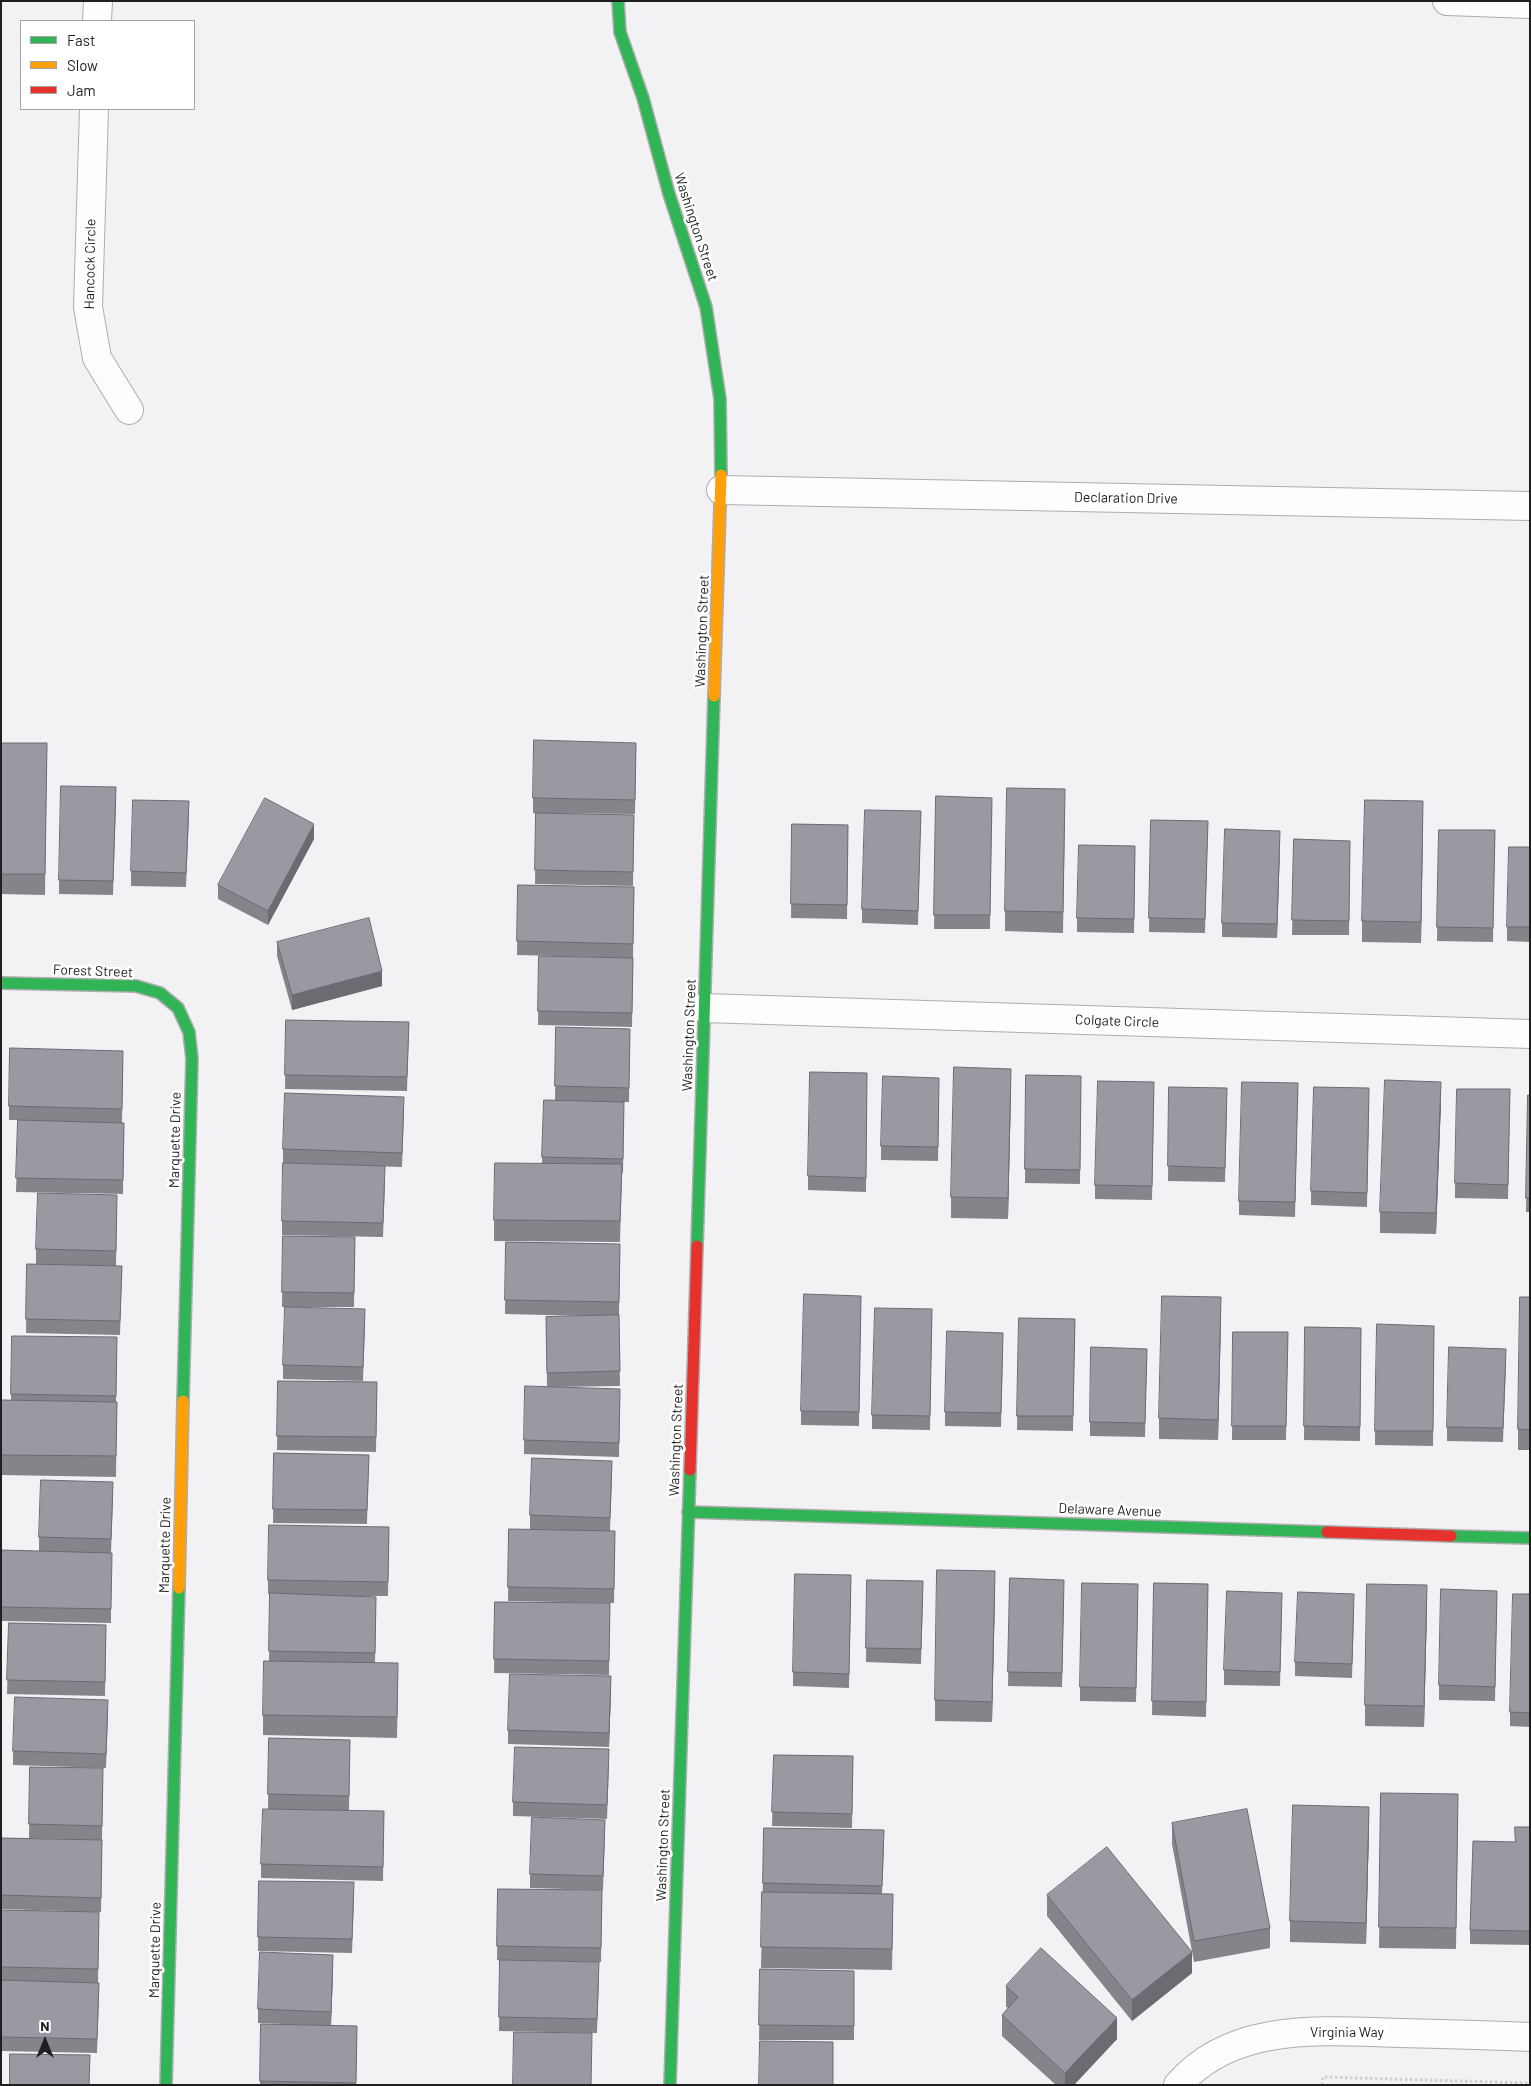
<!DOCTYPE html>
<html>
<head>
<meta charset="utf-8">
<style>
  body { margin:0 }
  #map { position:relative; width:1531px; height:2086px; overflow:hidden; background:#f2f2f4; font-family:Barlow,sans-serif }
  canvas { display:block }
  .frame { position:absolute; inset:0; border:2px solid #1f1f20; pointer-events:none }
  .legend { position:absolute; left:20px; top:20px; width:175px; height:90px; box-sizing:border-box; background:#fff; border:1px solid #a5a5a6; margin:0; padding:6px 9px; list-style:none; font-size:15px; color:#1f1f20 }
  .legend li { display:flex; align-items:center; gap:10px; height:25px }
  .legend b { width:25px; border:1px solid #a5a5a6 }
  .north { position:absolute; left:20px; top:2016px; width:50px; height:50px; -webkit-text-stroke:4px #fff; paint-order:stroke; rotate:0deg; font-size:14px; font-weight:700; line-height:20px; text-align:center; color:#1f1f20 }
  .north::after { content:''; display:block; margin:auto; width:18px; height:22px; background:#1f1f20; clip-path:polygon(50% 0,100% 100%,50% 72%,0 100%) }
</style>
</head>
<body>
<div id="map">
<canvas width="1531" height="2086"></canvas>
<div class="frame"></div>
<ul class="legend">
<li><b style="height:6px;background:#30b455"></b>Fast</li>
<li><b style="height:6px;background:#ff9f0a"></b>Slow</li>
<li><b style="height:6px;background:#e5322d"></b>Jam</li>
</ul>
<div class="north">N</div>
</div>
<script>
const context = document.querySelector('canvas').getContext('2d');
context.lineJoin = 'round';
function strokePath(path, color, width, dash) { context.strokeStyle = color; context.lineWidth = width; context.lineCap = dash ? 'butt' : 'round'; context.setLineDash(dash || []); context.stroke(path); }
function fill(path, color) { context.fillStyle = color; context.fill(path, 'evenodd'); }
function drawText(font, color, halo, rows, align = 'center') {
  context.font = font + ' Barlow,sans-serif'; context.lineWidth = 5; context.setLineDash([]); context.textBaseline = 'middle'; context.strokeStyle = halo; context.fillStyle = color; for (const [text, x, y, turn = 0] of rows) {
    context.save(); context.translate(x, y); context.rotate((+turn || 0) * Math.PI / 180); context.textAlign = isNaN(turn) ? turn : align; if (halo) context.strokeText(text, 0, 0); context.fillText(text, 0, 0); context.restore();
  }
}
const street = new Path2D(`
  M1447 1 1530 4
  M97 21 98 1
  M94 109 88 307 97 358 129 410
  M721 490 1530 506
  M704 1008 1530 1034
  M1178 2085C1233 2021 1324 2031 1400 2033 1443 2034 1486 2035 1530 2037`);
const fast = new Path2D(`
  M618 1 620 32 643 98 669 194 706 307 720 399 721 475
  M1 983 136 986 160 993 178 1008 189 1032 192 1059 183 1401
  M697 1246 714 696
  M688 1512 1327 1532
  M1451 1536 1530 1538
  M166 2085 179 1588
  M670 2085 690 1470`);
const slow = new Path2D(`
  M714 696 721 475
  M179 1588 183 1401`);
const jam = new Path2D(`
  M690 1470 697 1246
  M1327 1532 1451 1536`);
strokePath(street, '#adadaf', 30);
strokePath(fast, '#adadaf', 14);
strokePath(slow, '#adadaf', 14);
strokePath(jam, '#adadaf', 14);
strokePath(new Path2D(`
  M1322 2085 1323 2077 1530 2083`), '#d0d0d1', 3, [2.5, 2.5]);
strokePath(street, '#fdfdfd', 28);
strokePath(fast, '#30b455', 11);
strokePath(slow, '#ff9f0a', 11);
strokePath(jam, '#e5322d', 11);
fill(new Path2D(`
  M1 743H47L45 895 1 894Z
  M636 743 635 814 533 813V798Z
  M936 796 992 798 990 929H934Z
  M116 801 113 895 59 894V880Z
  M1065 810 1063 933 1005 931V911Z
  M921 811 918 925 862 923V909Z
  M536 813 634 815 633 886 535 884Z
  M189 815 186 887 131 886V871Z
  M1151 820 1208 821 1205 933 1149 932Z
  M1423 822 1421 943 1362 942V921Z
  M792 824 848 825 847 919 791 918Z
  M1439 830H1495L1493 942 1437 941Z
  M314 839 268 925 218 899V885Z
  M1294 839 1350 841 1349 935H1292Z
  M1280 845 1277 938 1222 937V923Z
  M1135 846 1134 933 1077 932V918Z
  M1530 847V942L1507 941V927Z
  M518 885 634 887 633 958 517 955Z
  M277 942 382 986 292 1010 277 956Z
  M539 956 633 958 632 1027 538 1025Z
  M286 1020 409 1022 407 1091 285 1089Z
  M556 1027 630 1029 629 1102H624L623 1173H622L620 1242 494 1241V1220L542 1163 544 1100H555Z
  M123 1065 122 1123H124L123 1194 16 1192 18 1120H9V1106Z
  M867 1073 866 1192 808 1190V1176Z
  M1026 1075 1081 1076 1080 1184 1025 1183Z
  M1298 1083 1295 1217 1239 1215V1201Z
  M1169 1087 1227 1102 1225 1182 1168 1181Z
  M1011 1089 1008 1219 951 1218V1197Z
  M1510 1089 1508 1199 1455 1198V1183Z
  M939 1092 938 1161 881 1160V1146Z
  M1528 1095H1530V1212H1526Z
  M1154 1096 1152 1200 1095 1199V1185Z
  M1369 1102 1367 1207 1311 1205V1191Z
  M1441 1102 1436 1234 1380 1233V1212Z
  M404 1111 402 1167 283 1163V1149Z
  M385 1181 383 1237 282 1235V1221Z
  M117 1209 116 1266 36 1264V1249Z
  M283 1236 355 1237 354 1307H282Z
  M506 1242 620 1244 619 1315 620 1386 554 1387 620 1403 619 1457 524 1454V1440L547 1387 546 1317 587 1316 505 1314Z
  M27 1264 122 1266 120 1335 26 1333Z
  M861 1296 859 1426 801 1425V1411Z
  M1530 1297V1450H1518V1429Z
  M932 1309 930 1430 872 1429V1415Z
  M1019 1318 1075 1319 1073 1431 1017 1430Z
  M1221 1318 1218 1440 1159 1439V1418Z
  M365 1323 363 1381 283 1379V1365Z
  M1434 1326 1433 1446 1375 1445V1431Z
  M1305 1327 1361 1328 1360 1441 1304 1440Z
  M1233 1332H1288L1286 1440H1232Z
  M12 1336 117 1352 116 1402H117L116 1477 1 1475V1400H11Z
  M1003 1347 1001 1427 945 1426V1412Z
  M1147 1349 1145 1437 1090 1436V1422Z
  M1506 1363 1503 1442 1447 1441V1427Z
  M278 1381 377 1382 376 1452 277 1450Z
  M274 1453 369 1455 367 1524 273 1523Z
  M612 1475 610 1531H615L614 1603 508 1601 509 1529 556 1530 530 1529V1515Z
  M113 1497 111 1553V1623L1 1621V1550L39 1551V1537Z
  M389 1527 388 1596H349L376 1597 375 1663 398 1684 397 1738 263 1735V1715L269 1661 270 1594H268V1580Z
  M1010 1578 1064 1594 1062 1687 1008 1686Z
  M867 1580 923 1595 921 1664 866 1662Z
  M1154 1583 1208 1584 1206 1717 1152 1715Z
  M851 1589 849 1688 793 1686V1672Z
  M1497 1591 1495 1701 1439 1700V1685Z
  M995 1592 992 1722 935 1721V1700Z
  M1530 1594V1727L1510 1726V1712Z
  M1138 1598 1136 1702 1080 1701V1687Z
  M495 1602 610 1603 609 1675 494 1673Z
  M1427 1606 1424 1727 1365 1726V1705Z
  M1282 1608 1280 1686 1224 1685V1670Z
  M1354 1608 1352 1678 1295 1676V1662Z
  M9 1623 106 1625 105 1696 7 1694Z
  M611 1690 609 1747 508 1744V1730Z
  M108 1714 106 1768 13 1765V1751Z
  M269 1738 350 1740 349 1811 268 1809Z
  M774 1755 853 1756 852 1828 772 1826Z
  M609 1764 607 1819 513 1816V1802Z
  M30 1767 103 1768 102 1840 29 1838Z
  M1381 1793 1458 1814 1456 1949 1379 1948Z
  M384 1811 383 1881 261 1878V1864Z
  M1172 1823 1270 1928V1948L1194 1962 1172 1844Z
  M1530 1827V1945L1470 1944V1930L1515 1842Z
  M764 1828 884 1844 882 1894 893 1915 892 1970 761 1968Z
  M1369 1828 1366 1944 1290 1942V1921Z
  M605 1834 603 1890 530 1888V1874Z
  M1 1838 102 1840 101 1912 1 1909Z
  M259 1881 354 1897 352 1953 258 1951Z
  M498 1889 602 1890 601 1962 497 1960Z
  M1047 1895 1192 1973 1132 2021 1047 1916Z
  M1 1910 99 1912 98 1983 99 1997 97 2053 1 2051Z
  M500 1960 599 1976 597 2033 499 2031Z
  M333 1969 331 2026H357L356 2085H260L261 2024 310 2025 258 2023V2009Z
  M760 1969 854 1971V2040H759Z
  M1006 1986 1117 2039 1074 2085H1056L1002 2036V2015L1008 2008 1006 2007Z`), '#84848a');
fill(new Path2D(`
  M1423 801V822L1421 943V922Z
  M314 824V839L268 925V911Z
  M1280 831V845L1277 938V924Z
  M382 971V986L292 1010V995Z
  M1011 1069V1089L1008 1219V1198Z
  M1441 1082V1102L1436 1234V1213Z
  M1221 1297V1318L1218 1440V1420Z
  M995 1571V1592L992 1722V1702Z
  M1427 1585V1606L1424 1727V1706Z
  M611 1676V1690L609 1747V1733Z
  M1369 1807V1828L1366 1944V1923Z
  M1192 1952V1973L1132 2021V2000Z
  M333 1955V1969L331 2026V2012Z
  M1117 2018V2039L1074 2085H1065V2073Z`), '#6b6b71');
const building = new Path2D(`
  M534 740 636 743 635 800 533 798Z
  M1 743H47L45 874H1Z
  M61 786 116 787 113 881 59 880Z
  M1007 788 1065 789 1063 912 1005 911Z
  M936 796 992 798 990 915H934Z
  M265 798 314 824 268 911 218 885Z
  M133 800 189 801 186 873 131 871Z
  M1365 800 1423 801 1421 922 1362 921Z
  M865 810 921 811 918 911 862 909Z
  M536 813 634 815 633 872 535 870Z
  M1151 820 1208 821 1205 919 1149 918Z
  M792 824 848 825 847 905 791 904Z
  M1225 829 1280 831 1277 924 1222 923Z
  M1439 830H1495L1493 928 1437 927Z
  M1294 839 1350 841 1349 921 1292 920Z
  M1079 845 1135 846 1134 919 1077 918Z
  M1509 847H1530V927H1507Z
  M518 885 634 887 633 944 517 941Z
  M369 918 382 971 292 995 277 942Z
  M539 956 633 958 632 1013 538 1011Z
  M286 1020 409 1022 407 1077 285 1075Z
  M556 1027 630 1029 629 1088 555 1086Z
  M10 1048 123 1051 122 1109 9 1106Z
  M954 1067 1011 1069 1008 1198 951 1197Z
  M810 1072 867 1073 866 1178 808 1176Z
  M1026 1075 1081 1076 1080 1170 1025 1169Z
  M883 1076 939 1078 938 1147 881 1146Z
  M1385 1080 1441 1082 1436 1213 1380 1212Z
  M1098 1081 1154 1082 1152 1186 1095 1185Z
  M1242 1082 1298 1083 1295 1202 1239 1201Z
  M1169 1087 1227 1088 1225 1168 1168 1166Z
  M1314 1087 1369 1088 1367 1193 1311 1191Z
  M1457 1089H1510L1508 1185 1455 1183Z
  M285 1093 404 1097 402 1153 283 1149Z
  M1528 1095H1530V1198H1526Z
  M544 1100 624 1102 623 1159 542 1157Z
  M18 1120 124 1123 123 1180 16 1178Z
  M283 1163 385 1166 383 1223 282 1221Z
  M495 1163 622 1164 620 1221 494 1220Z
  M38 1193 117 1195 116 1251 36 1249Z
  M283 1236 355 1237 354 1293 282 1292Z
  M506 1242 620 1244 619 1302 505 1300Z
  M27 1264 122 1266 120 1321 26 1319Z
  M804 1294 861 1296 859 1412 801 1411Z
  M1162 1296 1221 1297 1218 1420 1159 1418Z
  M1520 1297H1530V1430L1518 1429Z
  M285 1307 365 1309 363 1367 283 1365Z
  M875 1308 932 1309 930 1416 872 1415Z
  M619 1315 620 1371 547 1373 546 1317Z
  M1019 1318 1075 1319 1073 1416H1017Z
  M1377 1324 1434 1326 1433 1431H1375Z
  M1305 1327 1361 1328 1360 1427 1304 1426Z
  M947 1331 1003 1333 1001 1413 945 1412Z
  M1233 1332H1288L1286 1426H1232Z
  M12 1336 117 1337 116 1396 11 1394Z
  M1091 1347 1147 1349 1145 1423 1090 1422Z
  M1449 1347 1506 1349 1503 1428 1447 1427Z
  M278 1381 377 1382 376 1437 277 1436Z
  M525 1386 620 1389 619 1443 524 1440Z
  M1 1400 117 1402 116 1456 1 1455Z
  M274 1453 369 1455 367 1510 273 1509Z
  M532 1458 612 1461 610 1518 530 1515Z
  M41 1480 113 1482 111 1539 39 1537Z
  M269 1525 389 1527 388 1582 268 1580Z
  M509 1529 615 1531 614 1589 508 1587Z
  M1 1550 112 1553 111 1609 1 1607Z
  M937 1570 995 1571 992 1702 935 1700Z
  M795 1574 851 1575 849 1674 793 1672Z
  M1010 1578 1064 1580 1062 1673 1008 1672Z
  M867 1580 923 1581 921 1649 866 1648Z
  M1082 1583 1138 1584 1136 1688 1080 1687Z
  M1154 1583 1208 1584 1206 1702 1152 1701Z
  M1367 1584 1427 1585 1424 1706 1365 1705Z
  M1441 1589 1497 1591 1495 1687 1439 1685Z
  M1227 1591 1282 1593 1280 1672 1224 1670Z
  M1298 1592 1354 1594 1352 1664 1295 1662Z
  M270 1593 376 1597 375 1653 269 1651Z
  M1513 1594H1530V1713L1510 1712Z
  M495 1602 610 1603 609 1661 494 1659Z
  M9 1623 106 1625 105 1682 7 1680Z
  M264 1661 398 1663 397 1717 263 1715Z
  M510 1674 611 1676 609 1733 508 1730Z
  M15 1697 108 1700 106 1754 13 1751Z
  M269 1738 350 1740 349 1796 268 1794Z
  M515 1747 609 1749 607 1805 513 1802Z
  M774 1755 853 1756 852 1814 772 1812Z
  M30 1767 103 1768 102 1826 29 1824Z
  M1381 1793 1458 1794 1456 1928 1379 1927Z
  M1293 1805 1369 1807 1366 1923 1290 1921Z
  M263 1809 384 1811 383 1867 261 1864Z
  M1247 1809 1270 1928 1194 1941 1172 1823Z
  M532 1817 605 1820 603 1876 530 1874Z
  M1515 1827H1530V1931L1470 1930 1473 1841 1515 1842Z
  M764 1828 884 1830 882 1886 763 1883Z
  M1 1838 102 1840 101 1898 1 1895Z
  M1107 1847 1192 1952 1132 2000 1047 1895Z
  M259 1881 354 1882 352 1939 258 1937Z
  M498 1889 602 1890 601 1948 497 1946Z
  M762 1892 893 1894 892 1949 761 1947Z
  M1 1910 99 1912 98 1969 1 1967Z
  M1041 1948 1117 2018 1065 2073 1002 2015 1018 1997 1006 1986Z
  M260 1952 333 1955 331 2012 258 2009Z
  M500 1960 599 1962 597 2019 499 2017Z
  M760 1969 854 1971V2026L759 2025Z
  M1 1980 99 1983 97 2039 1 2037Z
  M261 2024 357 2026 356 2083 260 2081Z
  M514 2032 592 2033 591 2085H513Z
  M760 2041 833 2042V2085H759Z
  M10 2054 90 2055 89 2085H10Z`);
fill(building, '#9999a1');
strokePath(building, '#6b6b71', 1);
drawText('14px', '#1f1f20', '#fff', [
  ["Washington Street",696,227,72],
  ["Hancock Circle",90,264,-89],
  ["Declaration Drive",1126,498,1],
  ["Washington Street",702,631,-88],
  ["Forest Street",93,971,2],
  ["Colgate Circle",1117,1021,2],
  ["Washington Street",689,1035,-88],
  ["Marquette Drive",175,1140,-89],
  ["Washington Street",676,1440,-88],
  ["Delaware Avenue",1110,1510,2],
  ["Marquette Drive",165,1545,-89],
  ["Washington Street",663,1845,-88],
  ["Marquette Drive",155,1950,-89],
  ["Virginia Way",1347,2032]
]);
</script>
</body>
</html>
